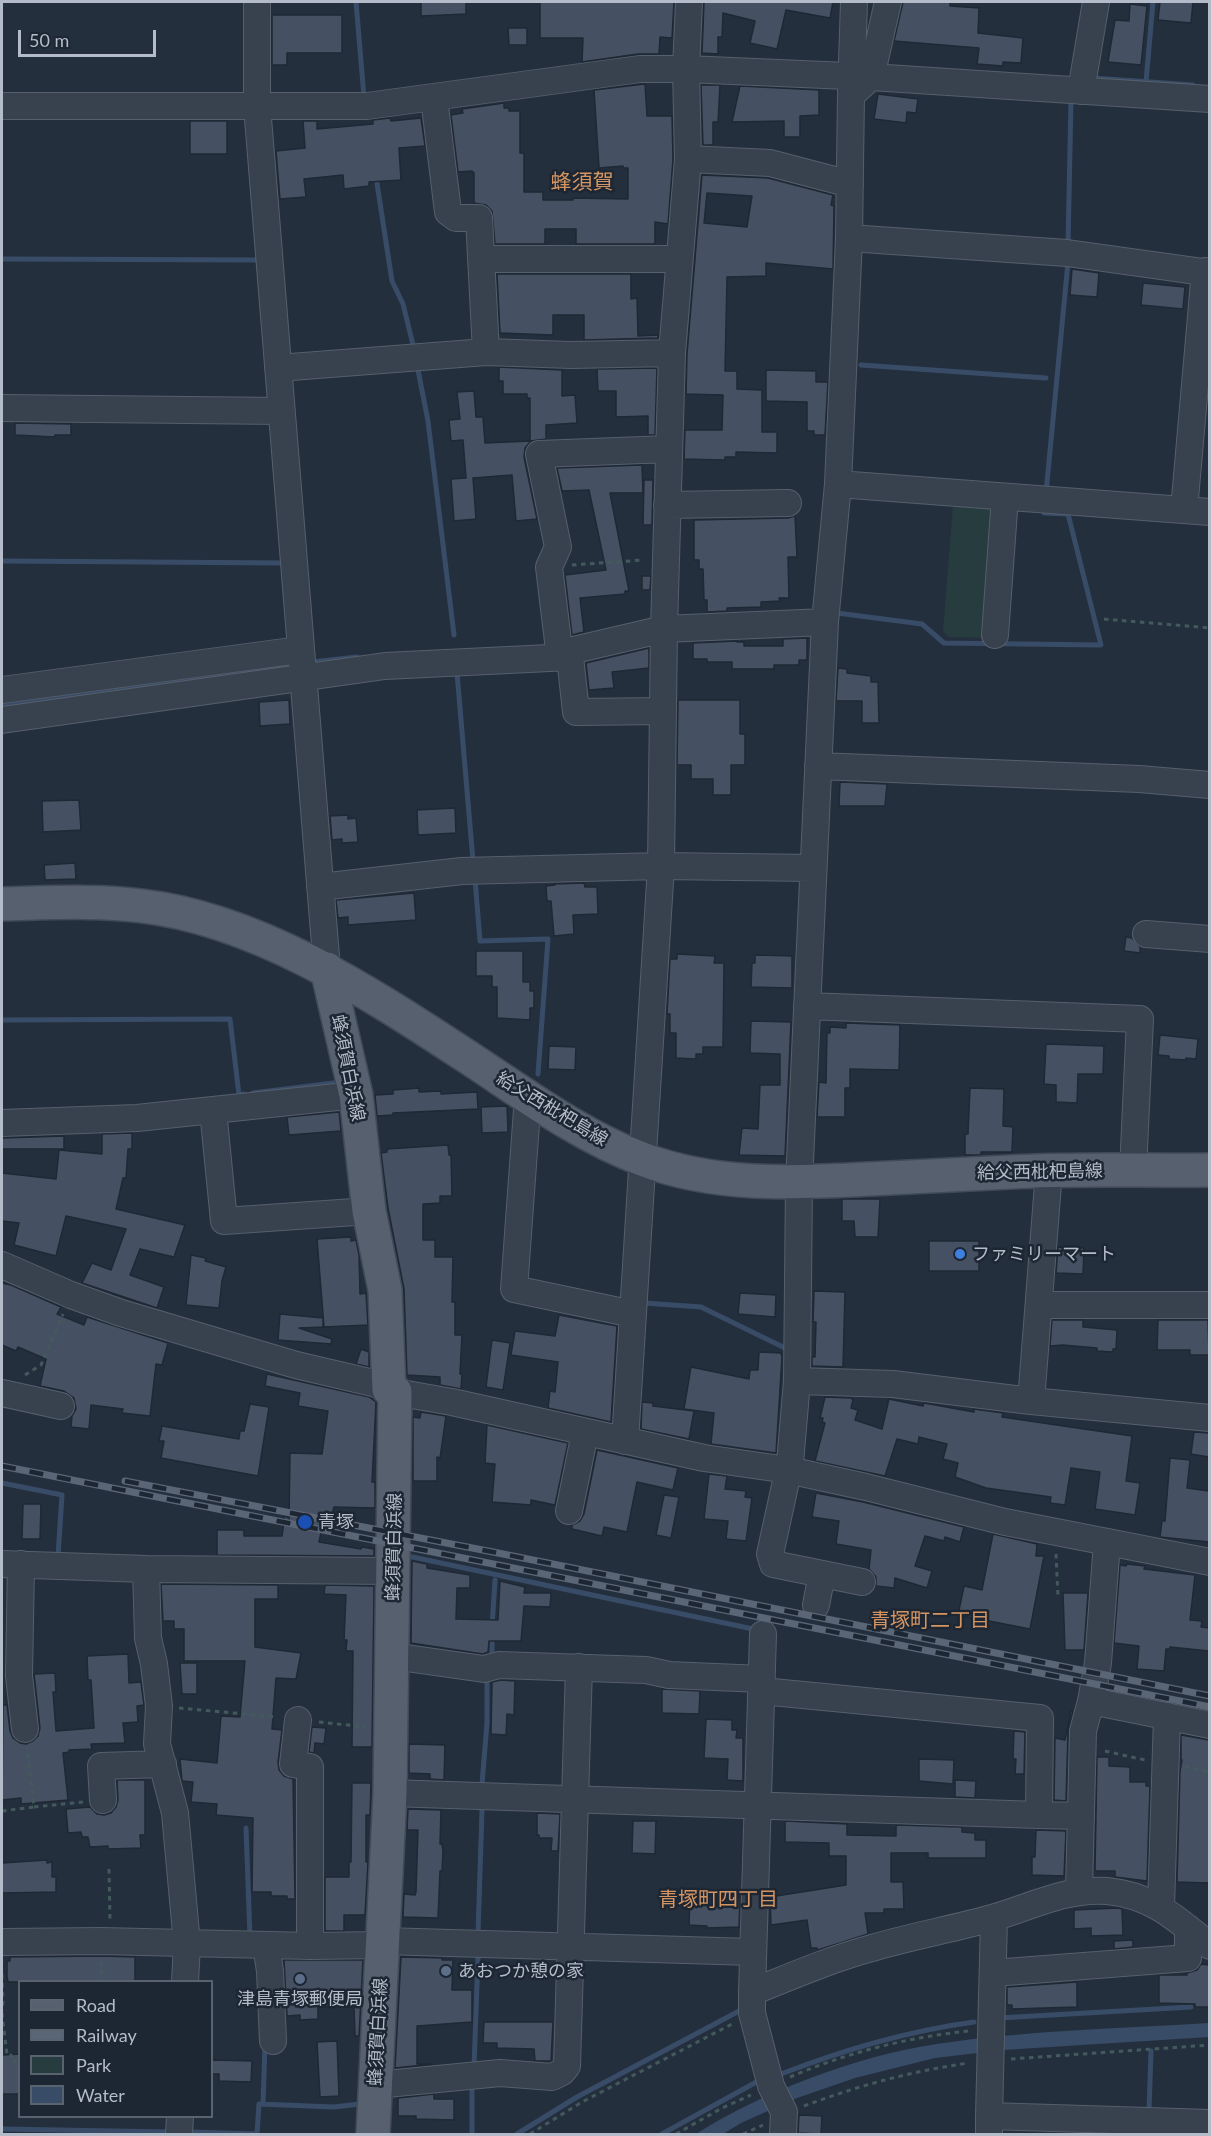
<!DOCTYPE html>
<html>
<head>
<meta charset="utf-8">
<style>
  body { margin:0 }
  #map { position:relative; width:1211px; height:2136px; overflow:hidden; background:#242f3e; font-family:Lato,sans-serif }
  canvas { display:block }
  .frame { position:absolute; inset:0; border:3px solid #b4bcc9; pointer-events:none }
  .legend { position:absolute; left:18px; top:1980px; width:195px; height:138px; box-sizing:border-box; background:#1d2633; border:2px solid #59626f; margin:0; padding:8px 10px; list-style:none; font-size:18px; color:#b4bcc9 }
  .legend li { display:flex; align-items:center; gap:12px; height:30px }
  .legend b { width:30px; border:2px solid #59626f }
  .scale { position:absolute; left:18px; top:30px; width:138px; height:27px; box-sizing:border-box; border:3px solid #b4bcc9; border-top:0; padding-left:8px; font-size:18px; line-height:21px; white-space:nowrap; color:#b4bcc9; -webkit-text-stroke:4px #1d2633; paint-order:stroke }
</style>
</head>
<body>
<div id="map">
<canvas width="1211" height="2136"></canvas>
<div class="frame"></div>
<ul class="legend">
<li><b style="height:8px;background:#56606e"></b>Road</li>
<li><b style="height:8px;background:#5a6575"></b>Railway</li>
<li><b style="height:16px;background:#263c3f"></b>Park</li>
<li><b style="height:16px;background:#394c67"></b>Water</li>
</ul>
<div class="scale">50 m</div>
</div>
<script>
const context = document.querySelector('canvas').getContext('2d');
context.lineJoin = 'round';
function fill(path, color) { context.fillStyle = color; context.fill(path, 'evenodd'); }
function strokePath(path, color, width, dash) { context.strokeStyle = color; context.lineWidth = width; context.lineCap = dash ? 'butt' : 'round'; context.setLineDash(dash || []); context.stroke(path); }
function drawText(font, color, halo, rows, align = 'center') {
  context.font = font + ' Lato,"Noto Sans JP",sans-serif'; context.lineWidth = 5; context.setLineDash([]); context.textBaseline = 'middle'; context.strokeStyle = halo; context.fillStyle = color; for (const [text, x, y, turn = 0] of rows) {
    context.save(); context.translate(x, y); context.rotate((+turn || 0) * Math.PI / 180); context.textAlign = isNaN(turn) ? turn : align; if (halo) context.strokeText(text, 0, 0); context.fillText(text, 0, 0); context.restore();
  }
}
fill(new Path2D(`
  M953 505 997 508 988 638 948 637 943 631Z`), '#263c3f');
fill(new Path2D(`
  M1209 2023V2037L1003 2050 935 2058 855 2078 797 2098 741 2123 723 2134H696C764 2091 857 2056 937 2044 1027 2030 1119 2029 1209 2023Z`), '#394c67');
strokePath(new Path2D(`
  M356 2 364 97
  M1093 78 1193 85
  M1146 82 1153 2
  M376 177 392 281 403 304 414 349
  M1068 245 1071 100
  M2 259 261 260
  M417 365 428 421 454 635
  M861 365 1046 378
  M1046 493 1068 262
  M2 561 285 563
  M837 613 922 624 944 643 1101 645 1068 514 1044 513 1045 509
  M312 662 357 657
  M457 673 473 861
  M2 705 289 664
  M475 879 480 941 548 939 538 1074
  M2 1020 230 1019 239 1095 244 1094
  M253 1093 341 1082
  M644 1303 701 1307 787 1349
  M2 1483 62 1495 58 1556
  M403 1555 753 1629V1633
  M492 1627 495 1580
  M492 1652V1636
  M482 1784 487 1723V1676
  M246 1828 250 1937
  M481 1934H478L482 1810
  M999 2018 1191 2007
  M474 2067 478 1957
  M781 2074C843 2050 908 2031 974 2022
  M472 2085V2134
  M263 2104 265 2045
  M1149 2111 1151 2051
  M2 2129 171 2132
  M190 2132 257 2134
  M257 2134 259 2104 334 2107 360 2104
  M517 2134 577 2097 741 2010V2007
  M662 2134 760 2080 759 2078`), '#394c67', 5);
const building = new Path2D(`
  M421 2H466V14L421 16Z
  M540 2H674L672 38 660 37 659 54H638L582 62 583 38H540Z
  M704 2H833L830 18 786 10 777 49 750 43 755 21 723 13 722 37H718V54L702 53Z
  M903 2H950V6L979 8 978 33 1023 38 1021 63 1003 62V66L977 64 979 48 894 41Z
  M1160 2H1193L1191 23 1158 20Z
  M1130 4 1147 6 1141 65 1108 62 1115 20 1129 21Z
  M272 15H342V53H287V65H272Z
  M508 28H527V45H509Z
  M645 84 647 116H672L673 159 668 224 655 222V244H576V229H545V244H495L492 211 486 205 474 203V173L472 171 458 172 451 115 463 113 462 109 504 103V108H509V111H520V153H524V192H543V200H573V198L628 199V168H623V166L599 168 594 90Z
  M701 85H720L718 122H713V145H703Z
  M740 86 819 90V115L800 116V137H784V121L732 122Z
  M878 94 918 99 916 113 907 112 906 123 874 119Z
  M390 118 391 121 421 118 425 146 399 148 401 180 369 182V186L344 189 343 175 304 179 306 197 280 199 276 151 305 148 303 121H317V129L373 124V120Z
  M190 121H227V154H190Z
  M702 175 768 178 833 195 831 205 834 206 833 269 766 263V276L727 277 725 371H737V389L762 390V432H777V453L736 452V457H725V460L684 459 685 430H722L723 395 686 394 687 354ZM707 193 752 196 747 227 704 223Z
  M1072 269 1099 273 1097 297 1070 295Z
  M497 274H631V299L637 298 638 336 658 335V338L584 340V315H553V335L500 333Z
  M1143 283 1185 287 1183 309 1141 305Z
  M499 367 562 370V396L575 395 577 423 546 425V439L531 441 525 448 524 457 537 519 516 521 512 475 473 478 476 519 454 521 451 479 466 478 463 440 451 441 449 420 460 419 457 392 474 391 476 417H483L485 443 530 441V398H527V394H503V381H499Z
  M657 368 655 435H648V416L616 417V391H598L597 369Z
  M766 370 816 371V382H828L825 435H814V431H807V402L766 401Z
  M15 423 71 424V435H55V437L15 435Z
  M642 465 643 493H610L629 591H625V594L580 598 584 632 572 635 565 575 606 570 589 490 562 491 557 468Z
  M644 480H653L652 525H643Z
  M795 516 797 557H788L789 598H779L780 601 761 602V607L727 608V611L707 612V600H704L703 569H699V560H694V520L788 518Z
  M642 576H651L650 590H642Z
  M807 638V660H799V665H774V669H732V662H707V659H693V643L737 641V642H744V646H783V639Z
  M649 648V668L612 672 614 688 589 690 586 663Z
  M838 668 847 669V673L871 676V682H878L879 723H862V701H836Z
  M289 700 290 724 260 726 259 702Z
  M678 700H740V734H745V765H731V795H713V779H691V765H677Z
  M840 782 887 784 885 806H839Z
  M79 800 81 830 43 832 42 801Z
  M455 808 456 833 418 835 417 810Z
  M348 815V819L356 818 358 842 342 843V839L332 840 330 816Z
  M75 863 76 879 45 880 44 865Z
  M584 883 585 887H597L598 914 573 915 574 934 554 936 551 901H547L546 886 555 885 554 884Z
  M414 893 416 920 348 925V917L338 918 336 900Z
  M1126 937 1132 938 1140 947V953L1124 951Z
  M476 951H523V982H530V991H534V1008H530V1020L497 1018V987H492V976H476Z
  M677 954 715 956 714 963H724L723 1047H703V1054H696V1059L676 1058V1033H670V1014H667L670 959H677Z
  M755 955 792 956V988L751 987 752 963H755Z
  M751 1021 791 1022 785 1156 739 1155 742 1128 758 1129 760 1085H780V1054L750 1053Z
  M846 1023 900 1025 899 1070 850 1069V1088H845V1117H817L819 1082 826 1083 827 1033H830V1027L846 1028Z
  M1160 1035 1198 1039 1196 1059 1186 1058V1060L1169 1059V1056L1158 1055Z
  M1046 1044 1104 1046 1103 1074H1078L1077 1103 1056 1102V1085L1044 1084Z
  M549 1046 576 1047 575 1070 548 1069Z
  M419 1088V1092L441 1091V1094L477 1092 478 1109 393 1113V1115L377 1116 375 1095 393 1094V1090Z
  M970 1088 1004 1089 1003 1126 1013 1127 1012 1152H981V1155H965V1134H968Z
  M507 1106 508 1132 482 1133 481 1107Z
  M339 1112 341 1131 289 1135 287 1117Z
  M132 1133V1149H128L126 1178H123L116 1209 185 1225 174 1257 140 1249 130 1275 164 1287 157 1308 82 1283 92 1263 111 1270 126 1229 66 1216 56 1256 14 1245 19 1223 2 1221V1173L56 1179 59 1150 102 1154V1134Z
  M64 1136V1149H2V1138Z
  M448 1145 449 1155H451L452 1196H440V1203L423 1204V1240H435V1257H453L452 1302H455V1335H462L460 1374H462L461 1389 440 1385V1377L407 1375 404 1289 388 1208 381 1153 387 1152V1149Z
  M842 1199H880L878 1237H855L854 1221H842Z
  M351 1237V1241L356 1240 359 1255 360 1294 366 1293 368 1325 324 1327 317 1239Z
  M929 1241H979V1271H929Z
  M1058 1247 1084 1248 1083 1274 1056 1273Z
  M191 1255 206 1258 205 1261 226 1267 222 1281 219 1308 186 1305Z
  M2 1283 11 1285 61 1307 57 1314 84 1325 87 1317 168 1343 162 1365 156 1364 150 1416 122 1413 123 1409 91 1405 89 1429 71 1427 72 1416 76 1409 74 1398 64 1391 40 1386 46 1359 18 1347 16 1351 2 1345Z
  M814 1291 845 1292 843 1367 812 1366V1357H815L816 1322H813Z
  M740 1293 776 1295 775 1317 738 1314Z
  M280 1314 323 1318V1327L299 1328 332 1339 331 1344 278 1340Z
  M559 1315 617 1326 611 1422 548 1408 550 1391 555 1392 558 1362 511 1355 515 1331 555 1336Z
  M1052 1320H1083V1327L1117 1330 1116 1349H1113V1352L1097 1351V1348L1063 1345 1050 1346Z
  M1158 1320H1208L1209 1355H1190V1350H1157Z
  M492 1340 510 1343 503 1390 486 1387Z
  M361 1349 369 1352V1367L356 1364Z
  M759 1352 781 1353 782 1357 776 1453 711 1444 714 1413 684 1409 691 1367 749 1379 750 1370H758Z
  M267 1374 369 1397 376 1402 372 1482H375V1508L334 1507 332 1515 325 1514 319 1542 361 1549 362 1547 374 1549V1556L217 1555V1530H244V1536H282L285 1515 289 1519 290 1453 322 1454 328 1411 298 1406 300 1393 265 1386Z
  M825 1397 851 1398 853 1400 851 1408 858 1410 855 1420 882 1429 889 1399 923 1406 924 1403 974 1412V1409L1003 1413 1002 1417 1132 1436 1126 1481 1140 1483 1135 1515 1095 1509 1100 1472 1071 1468 1065 1505 1050 1503 1051 1497 986 1488 955 1477 958 1463 943 1459 947 1444 919 1437 918 1444 897 1439 885 1476 815 1461 825 1423 822 1422 823 1418H820Z
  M642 1402 653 1403V1406L694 1411 689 1439 641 1429Z
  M250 1404 269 1407 258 1476 161 1458 164 1441H159L162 1426 239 1439 240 1431H244Z
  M421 1412 446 1416 440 1458 437 1457V1481H413V1417L420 1418Z
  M487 1425 568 1443 555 1505 531 1500V1505L492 1502 495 1464 485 1463Z
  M1194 1432 1209 1433V1457L1191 1454Z
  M597 1450 678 1468 673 1490 637 1482 627 1532 604 1527 602 1536 572 1529V1525L580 1521 584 1514Z
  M1170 1458 1190 1460 1187 1488 1209 1491V1542L1160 1537 1162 1521H1165Z
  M709 1474 727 1476 725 1489 746 1491 745 1497 752 1498 746 1541 726 1539 728 1521 704 1519Z
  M816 1493 863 1502 964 1527 960 1542 945 1537 944 1541 925 1536 915 1566 932 1571 927 1588 895 1578 894 1588 876 1586V1577L869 1569 871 1550 836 1544 839 1521 812 1517Z
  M664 1495 679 1497 671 1538 656 1535Z
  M23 1504H41L40 1539H22Z
  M993 1534 1037 1544 1036 1556H1044L1030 1629 958 1615 964 1586 982 1590Z
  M412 1561 427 1564V1568L470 1575V1588H457L456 1619 498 1620 500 1581 525 1587 524 1593H551L550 1607 524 1606 521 1641H489L488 1652 483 1654 411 1643Z
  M1127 1564 1145 1566 1144 1569 1195 1575 1190 1620 1202 1621 1201 1627 1209 1628V1651L1170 1647V1649H1166L1164 1671 1137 1669 1139 1646 1114 1643 1120 1565 1126 1566Z
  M161 1584 278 1585V1599H255V1647L301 1653 296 1679 276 1678 272 1729 282 1730 278 1762 279 1770 284 1776 293 1779 295 1899H287V1896H271V1892H252L253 1818 216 1815 217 1804 191 1802 193 1782 182 1781 180 1759 217 1763 221 1716 240 1717 245 1661H184V1629H174V1621H163Z
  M325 1585 374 1586 372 1747H352L353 1651H346L347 1640H344L346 1595 324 1594Z
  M1063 1593H1088L1084 1650H1065Z
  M128 1654 129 1683 141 1682 144 1705 137 1706 138 1722 123 1723 125 1743 91 1744 92 1749 69 1750V1752L63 1753 68 1800 21 1804V1798L2 1800 3 1705H7L10 1731 13 1738 20 1743 26 1744 33 1741 38 1736 40 1728 34 1674 55 1673 56 1692H53L56 1731 94 1728 91 1680H88L87 1656Z
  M180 1663H197V1694H182Z
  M501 1680 515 1681 514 1715 507 1714 506 1735 491 1734 492 1682Z
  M662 1689 700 1691 699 1714 662 1713Z
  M1071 1711H1073L1068 1731 1066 1801 1054 1800 1055 1738 1065 1740Z
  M706 1719 732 1720V1730H737L736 1738H743V1781L727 1780 728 1759 704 1758Z
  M312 1727 326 1728 324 1744 315 1743 314 1753 309 1752Z
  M1014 1731 1025 1732 1024 1774H1015L1016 1759H1013Z
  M1181 1735 1209 1740V1883L1177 1882 1180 1771 1182 1760H1181Z
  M409 1744 445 1745 444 1780 430 1779V1774L409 1773Z
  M1097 1757H1109V1766L1130 1767V1782H1146V1786H1150L1147 1881 1115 1877V1871H1095Z
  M919 1759 954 1760 953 1784 919 1781Z
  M117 1780H145V1835H140L141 1848 108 1849V1846L90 1847 88 1837H82L81 1832 68 1833 66 1809 90 1807 97 1814 104 1815 111 1813 116 1807 118 1800Z
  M955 1780 976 1781 975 1798 955 1797Z
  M352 1783H371L370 1815H366V1862H368L365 1915H344V1931H325V1877H349V1862H351Z
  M408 1809 441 1810 440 1844H442L443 1851 442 1871H440L438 1918 403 1917 404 1894 415 1895 416 1892 418 1830H407Z
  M537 1813 560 1814 558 1851H551L552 1838H539V1835H537Z
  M633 1821H656L655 1854 632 1853Z
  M785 1821 847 1824V1835L896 1836V1825L962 1827V1832L975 1833V1840H986V1858H928V1853H891V1882H903L904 1909H884V1913H865L868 1934 818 1950 817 1948H811L807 1920 771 1925 770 1897 846 1885V1856H829V1843L785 1842Z
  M1036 1830 1066 1831 1064 1876 1032 1875V1857H1035Z
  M47 1860V1863L52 1862V1877H56V1892L2 1893V1863Z
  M699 1896 740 1897 739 1927 707 1928V1926L689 1925 690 1898 699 1899Z
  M1118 1908 1122 1909 1123 1935 1091 1936V1928L1074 1929V1910Z
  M1133 1940V1947L1114 1949V1941Z
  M102 1956 135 1957V1982H8L7 1977V1961H10V1957Z
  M401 1957 442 1958V1960H453L452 1990H472V2022L417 2026V2064H433L395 2068Z
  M284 1960H363L359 2036H355L354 2006 318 2007V2019L300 2020V2015L287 2016Z
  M1201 1964 1209 1965V2007H1195V2004L1159 2003V1975H1187V1973L1197 1970Z
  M1077 1982V2007L1012 2009V2005H1007V1987Z
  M484 2022H553L551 2061H535L534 2049 497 2048V2043H483Z
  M337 2041 339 2096 320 2097 317 2042Z
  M20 2054V2094H2V2055Z
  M212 2060 252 2061 251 2082 219 2081V2074H212Z
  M434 2094V2099H454V2120L416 2119V2116H398V2098Z
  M799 2115 822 2116 821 2134 798 2133Z`);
fill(building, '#455162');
strokePath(building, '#1f2835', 1.5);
const minor = new Path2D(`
  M257 2V106L327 969
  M851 91 854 2
  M1081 91 1096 2
  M434 98 448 212 456 218H479L486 352
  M2 106H367L640 69H686L871 77 1210 99
  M688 159 770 163 850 184
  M849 238 1067 253 1210 273
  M481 259H679
  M278 368 486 352 571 355 672 353
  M2 408 281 411
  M838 484 1210 512
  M667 505 788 503
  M1184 510 1205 271
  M995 635 1005 497
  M570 657 574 650 664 629 825 622
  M560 658 549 567 558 547 539 454 669 449
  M2 690 299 650
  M2 720 385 666 570 657 576 712 663 711
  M818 766 1139 779 1210 785
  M320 887 462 871 661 866 813 868
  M1146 934 1210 939
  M807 1006 1140 1019 1133 1171
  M528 1096 514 1289 633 1314
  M213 1110 224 1221 369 1211
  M2 1123 137 1118 356 1095
  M2 1265 71 1295 121 1313 296 1365 373 1383 389 1389
  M1039 1305H1210
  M797 1381 893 1384 1031 1401 1210 1418
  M395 1392 452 1402 704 1458 788 1470 866 1487 1005 1522 1210 1562
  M2 1393 61 1406
  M1031 1401 1049 1171
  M625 1441 661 866 664 629 672 353 688 159 686 69 689 2
  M569 1511 585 1433
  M2 1564 146 1569 394 1571
  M21 1564 19 1676 25 1729
  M146 1569 148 1638 154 1664 159 1706 157 1744 175 1813 187 1944 185 1982
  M862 1582 773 1564 770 1554 790 1463 797 1381 799 1183 825 622 838 484 849 238 851 95 871 77 888 2
  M816 1605 822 1574
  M763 1634 752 1992C792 1976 831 1959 872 1948 912 1936 953 1929 992 1918 1031 1907 1065 1888 1107 1891 1152 1895 1177 1919 1210 1946
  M392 1656 484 1669 499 1665 646 1670 669 1675 762 1679
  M1091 1701 1098 1663 1107 1542
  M298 1720 293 1764 310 1767V1946
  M390 1793 1039 1815 1040 1718 762 1691
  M103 1800 101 1766 163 1764
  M1039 1815 1081 1816
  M1079 1891 1083 1731 1091 1701 1210 1725
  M1161 1907 1167 1716
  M383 1941 752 1952
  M2 1942 102 1941 310 1946 383 1945
  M266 1945 270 1971 273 2041
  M993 1973 1188 1958V1928
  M752 1992V2013L771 2086 784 2112 783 2134
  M376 2085 500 2073 552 2077 562 2072 567 2066 579 1667
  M989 2116 994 1918
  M179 2134 180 2116
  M989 2134V2116L1210 2123`);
const major = new Path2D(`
  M2 904C48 903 96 900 142 906 255 919 367 991 460 1052 519 1090 576 1134 642 1159 714 1187 794 1183 870 1179 917 1177 964 1174 1011 1172 1077 1168 1143 1171 1210 1170
  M327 969 356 1095 369 1211 385 1290 389 1389 395 1392 390 1793 373 2134`);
strokePath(minor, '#565f6c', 28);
strokePath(major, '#414a57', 36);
strokePath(new Path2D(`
  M572 565 643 560
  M1104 619 1210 628
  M25 1375 41 1365 63 1314
  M1056 1554 1058 1597
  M179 1708 277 1717
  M319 1722 366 1727
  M1105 1751 1145 1760
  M1185 1767 1210 1772
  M34 1807 83 1802
  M2 1811 34 1807 27 1748
  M109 1869 110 1921
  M101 1961 102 1982
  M2 1974 3 2002 2 2011
  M2 2013 7 2055H11V2061L20 2060
  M1011 2059 1210 2045
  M790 2077C846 2053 908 2037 969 2031
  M804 2106C857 2086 912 2071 969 2063
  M530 2134 582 2102 734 2023
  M676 2134 722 2108 751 2095
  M743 2134 763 2125`), '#44595c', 3, [4.5, 4.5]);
strokePath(minor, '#38414e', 26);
strokePath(major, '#56606e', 33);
const rail = new Path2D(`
  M2 1466 1210 1707
  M125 1481 493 1552 1210 1696`);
strokePath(rail, '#5a6575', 7);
strokePath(rail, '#1d2633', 4.5, [14]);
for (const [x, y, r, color] of [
  [960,1254,6,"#3f7fe0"],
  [305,1522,8,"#1a4fb4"],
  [446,1971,6,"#5c6f8a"],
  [300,1979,6,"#5c6f8a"]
]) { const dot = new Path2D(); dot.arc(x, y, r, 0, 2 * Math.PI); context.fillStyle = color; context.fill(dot); strokePath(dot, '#1d2633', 2); }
drawText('18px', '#b4bcc9', '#1d2633', [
  ["蜂須賀白浜線",348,1068,79],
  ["給父西枇杷島線",552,1109,31],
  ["給父西枇杷島線",1040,1172,-1],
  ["蜂須賀白浜線",394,1547,-89],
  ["蜂須賀白浜線",378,2032,-87]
]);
drawText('18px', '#b4bcc9', '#1d2633', [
  ["ファミリーマート",972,1254],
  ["青塚",318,1522],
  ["あおつか憩の家",458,1971],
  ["津島青塚郵便局",300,1999,"center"]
], 'left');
drawText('20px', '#d59563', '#1d2633', [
  ["青塚町二丁目",930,1621],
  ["青塚町四丁目",718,1900]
]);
drawText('21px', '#d59563', '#1d2633', [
  ["蜂須賀",582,182]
]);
</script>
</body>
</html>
